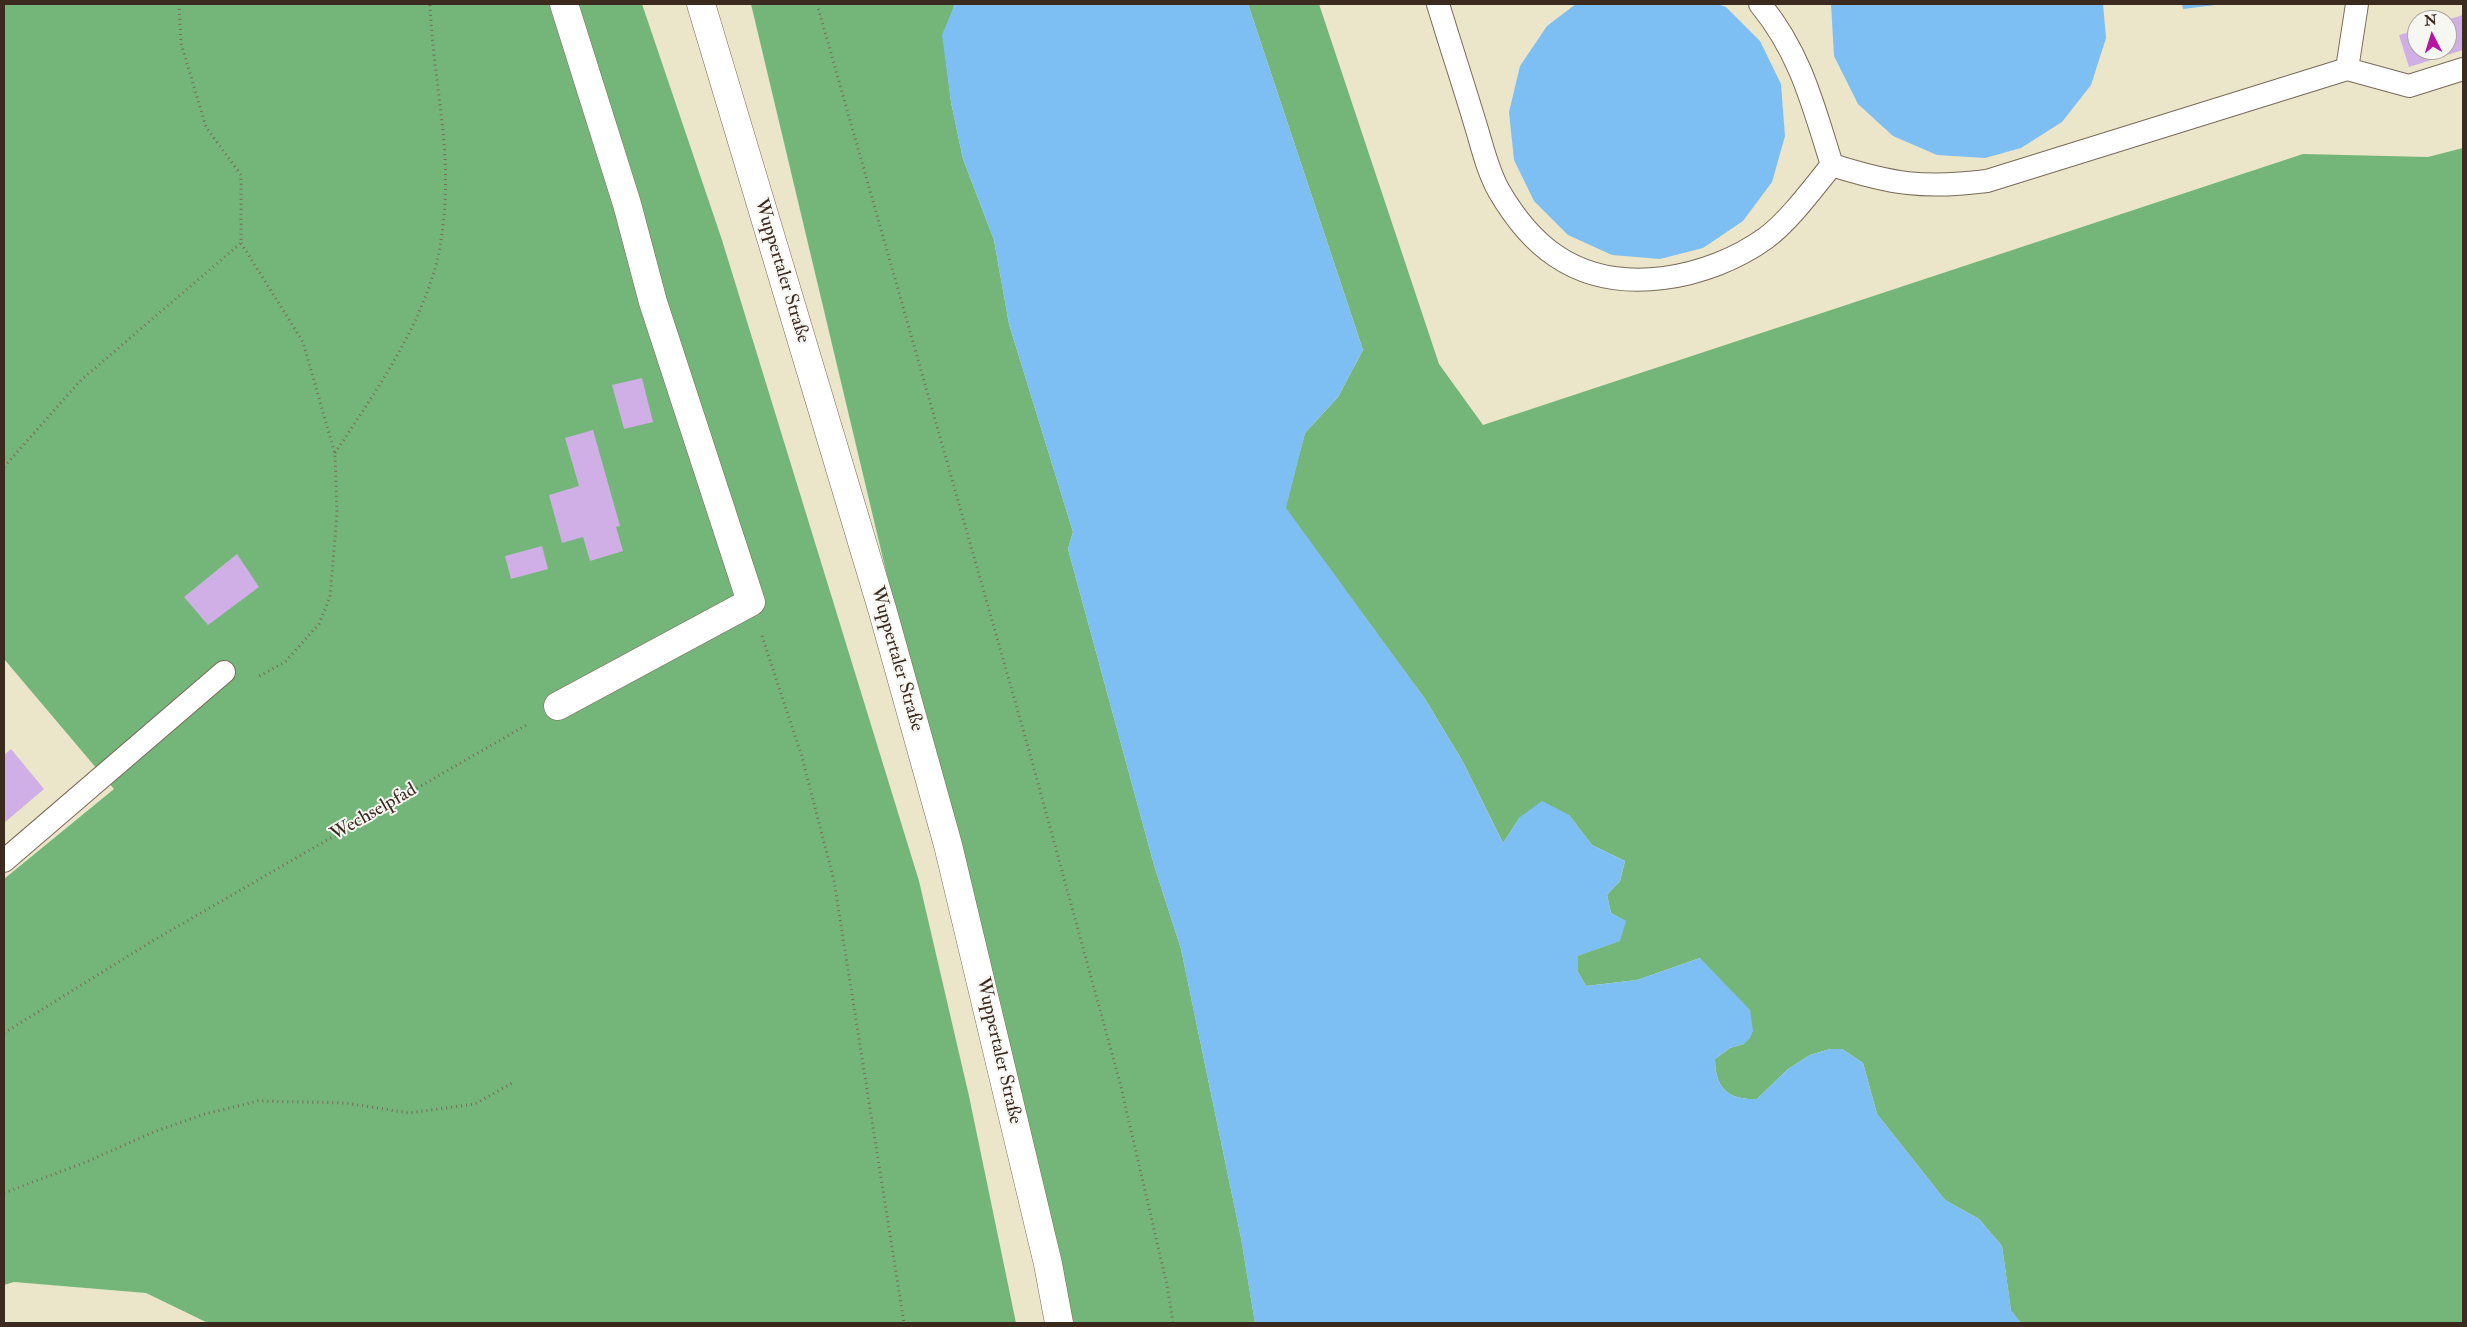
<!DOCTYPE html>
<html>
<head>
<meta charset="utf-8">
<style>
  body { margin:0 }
  #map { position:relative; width:2467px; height:1327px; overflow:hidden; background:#ebe5c9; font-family:"IM FELL Double Pica",serif }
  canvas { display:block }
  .frame { position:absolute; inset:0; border:5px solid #3b2a1e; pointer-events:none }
  .north { position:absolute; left:2407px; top:10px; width:50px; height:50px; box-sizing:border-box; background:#f6f6f2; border:1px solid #aba49d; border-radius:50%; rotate:355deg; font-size:14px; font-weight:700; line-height:20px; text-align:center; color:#3b2a1e }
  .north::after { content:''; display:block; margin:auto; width:18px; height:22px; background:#b5179e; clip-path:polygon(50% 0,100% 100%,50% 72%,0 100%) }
</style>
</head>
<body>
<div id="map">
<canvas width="2467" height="1327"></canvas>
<div class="frame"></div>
<div class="north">N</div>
</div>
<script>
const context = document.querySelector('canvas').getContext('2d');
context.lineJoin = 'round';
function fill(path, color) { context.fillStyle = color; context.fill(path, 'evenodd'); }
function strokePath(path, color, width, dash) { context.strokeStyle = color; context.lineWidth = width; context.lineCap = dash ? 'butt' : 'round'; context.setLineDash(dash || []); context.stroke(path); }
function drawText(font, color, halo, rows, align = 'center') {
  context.font = font + ' "IM FELL Double Pica",serif'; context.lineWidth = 4; context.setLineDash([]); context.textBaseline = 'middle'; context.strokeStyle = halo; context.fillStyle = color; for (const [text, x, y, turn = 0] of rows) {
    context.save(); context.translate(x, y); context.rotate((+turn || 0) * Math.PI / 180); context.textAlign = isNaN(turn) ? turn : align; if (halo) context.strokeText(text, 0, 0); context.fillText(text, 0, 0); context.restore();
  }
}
fill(new Path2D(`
  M4 4H642L722 240 919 881 969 1096 1016 1323H208L146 1293 14 1282 4 1285V879L114 789 4 659Z
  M751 4H955L943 35 951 102 963 159 994 240 1009 324 1073 532 1068 549 1154 865 1181 949 1241 1238 1255 1323H1065Z
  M1248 4H1319L1439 364 1483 425 2303 154 2428 157 2463 148V1323H2021L2011 1311 2002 1246 1979 1219 1945 1200 1877 1114 1863 1063 1842 1049H1830L1810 1055 1788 1069 1757 1099C1728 1100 1715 1088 1715 1059L1730 1048 1744 1044 1700 958 1637 980 1586 986 1578 972 1577 956 1619 941 1625 921 1611 913 1607 895 1620 881 1625 861 1592 845 1569 815 1520 817 1503 843 1463 762 1425 699 1285 508 1305 433 1338 397 1363 350Z`), '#74b679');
fill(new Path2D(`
  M955 4H1248L1363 350 1338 397 1305 433 1286 508 1425 699 1463 762 1503 843 1520 817 1542 801 1569 815 1592 845 1625 861 1620 881 1607 895 1611 913 1626 921 1620 941 1578 956V972L1586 986 1637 980 1700 958 1750 1010 1753 1031 1750 1038 1744 1044 1730 1048 1715 1059C1715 1088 1728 1100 1757 1099L1788 1069 1810 1055 1830 1049H1842L1863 1063 1877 1114 1945 1200 1979 1219 2002 1246 2011 1310 2021 1323H1255L1241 1238 1181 949 1154 865 1068 549 1073 532 1009 324 994 240 963 159 951 102 942 35Z
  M1576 4H1718L1726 7 1760 41 1781 84 1785 136 1772 182 1743 221 1703 248 1660 259 1612 255 1568 235 1534 201 1514 160 1509 112 1520 66 1547 26Z
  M1831 4H2103L2106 38 2091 85 2062 122 2021 148 1985 158 1937 155 1893 136 1858 104 1834 56Z
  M2182 4H2223L2183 9Z`), '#7ebff3');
fill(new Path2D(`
  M2463 15V50L2409 67 2399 35 2417 30V50H2447V20Z
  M642 378 653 422 624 429 612 385Z
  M593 430 620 526 616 527 623 551 590 561 583 537 562 543 549 495 579 486 565 438Z
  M542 546 548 569 511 579 505 556Z
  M237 554 259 587 208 625 184 597Z
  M11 749 44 789 4 823V755Z`), '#cfafe5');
const service = new Path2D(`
  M1438 4C1450 44 1463 83 1475 123 1482 145 1487 170 1499 191 1513 215 1532 240 1556 256 1618 298 1709 279 1766 238 1790 220 1813 188 1832 165 1892 184 1923 189 1987 181L2347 69 2409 86 2463 69
  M1760 4C1801 54 1813 105 1832 165
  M2347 69 2357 4
  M4 861 224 672`);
const minor = new Path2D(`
  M558 706 751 602 653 302 627 204 564 4`);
const tertiary = new Path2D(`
  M701 4 883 612 948 845 1048 1264 1059 1323`);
strokePath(service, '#796b5a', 24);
strokePath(minor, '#796b5a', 29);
strokePath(tertiary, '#796b5a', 29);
strokePath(new Path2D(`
  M817 4 1030 754 1120 1083 1167 1285 1173 1323
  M241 243 303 342 335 454 337 514 330 597 319 624 285 662 256 678
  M335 453C372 397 413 339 433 275 444 241 447 193 445 158 442 106 432 56 430 4
  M4 467 81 380 241 243V175L206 127 181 43 179 4
  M762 636 802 757 834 881 904 1323
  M4 1033 154 940 528 724
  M4 1193 86 1162 156 1131 205 1114 258 1101 346 1103 409 1113 475 1104 514 1082`), '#796b5a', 3, [1, 4]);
strokePath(service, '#fff', 22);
strokePath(minor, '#fff', 28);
strokePath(tertiary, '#fff', 28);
drawText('19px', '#3b2a1e', '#f6f6f2', [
  ["Wuppertaler Straße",781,271,73],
  ["Wuppertaler Straße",896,659,74],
  ["Wechselpfad",374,813,-30],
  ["Wuppertaler Straße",998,1051,77]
]);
</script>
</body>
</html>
